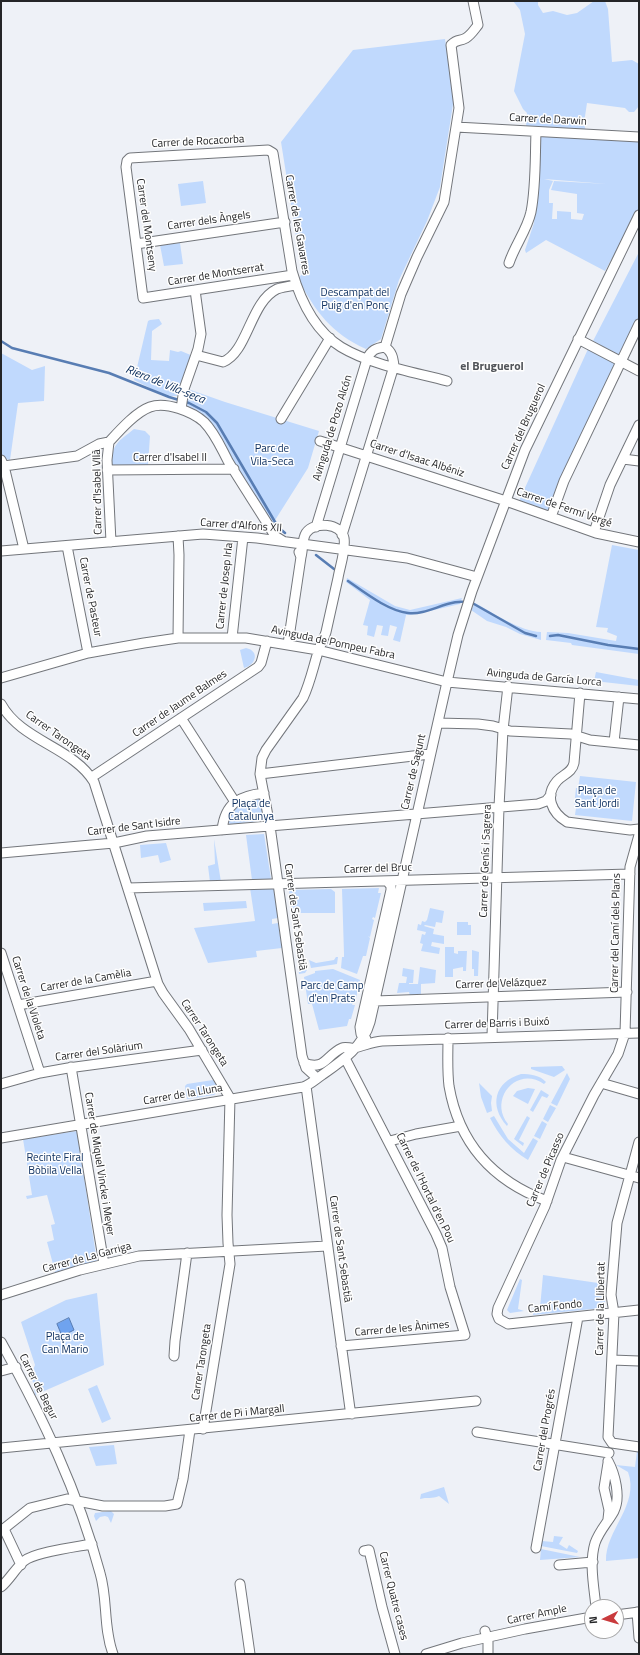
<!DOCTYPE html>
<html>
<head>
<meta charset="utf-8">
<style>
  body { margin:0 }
  #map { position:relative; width:640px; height:1655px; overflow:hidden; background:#eef1f7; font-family:"Titillium Web",sans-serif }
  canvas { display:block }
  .frame { position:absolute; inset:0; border:2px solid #242527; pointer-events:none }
  .north { position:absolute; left:584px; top:1599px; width:40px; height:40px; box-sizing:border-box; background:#fefefe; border:1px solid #a7a7a8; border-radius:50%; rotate:265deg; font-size:11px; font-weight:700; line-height:16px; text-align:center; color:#242527 }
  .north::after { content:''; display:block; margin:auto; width:14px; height:18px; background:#c93a3c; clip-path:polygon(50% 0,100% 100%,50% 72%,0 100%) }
</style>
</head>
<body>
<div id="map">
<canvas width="640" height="1655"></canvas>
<div class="frame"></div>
<div class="north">N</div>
</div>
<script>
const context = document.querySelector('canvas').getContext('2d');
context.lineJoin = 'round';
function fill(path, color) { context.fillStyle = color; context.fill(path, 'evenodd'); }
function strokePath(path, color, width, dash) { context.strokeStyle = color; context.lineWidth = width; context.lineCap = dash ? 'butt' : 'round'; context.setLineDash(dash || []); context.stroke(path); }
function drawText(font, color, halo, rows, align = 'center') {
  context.font = font + ' "Titillium Web",sans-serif'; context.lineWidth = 3; context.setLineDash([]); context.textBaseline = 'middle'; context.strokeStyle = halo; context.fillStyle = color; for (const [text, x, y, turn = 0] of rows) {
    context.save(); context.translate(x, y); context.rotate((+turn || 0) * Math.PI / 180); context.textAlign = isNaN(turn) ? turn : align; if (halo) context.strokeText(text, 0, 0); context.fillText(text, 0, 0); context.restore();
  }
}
fill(new Path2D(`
  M513 1H538V5L543 13 553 11 567 15 577 13 594 1H605L608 9 612 62 632 60 639 64V106L634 112H629L625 108 587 103 584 123 586 132 526 126 527 113 523 109 514 91 525 34 520 10Z
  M445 39 454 98 440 187 427 221 399 280 381 339 366 349C331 333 316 312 298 279L302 274 281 142 353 50Z
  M541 132 639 140V209L605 271 546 240 526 253 525 250 534 223ZM544 179 607 184 554 181 551 190 577 194V213L584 214 582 220 571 219V212L557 211V219H552L553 203H549V190L553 181Z
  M203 181 206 203 181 206 178 184Z
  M180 243 183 264 164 266 160 245Z
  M639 252V319L621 356 593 341Z
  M159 319 162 324 152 331 151 360 169 361 170 350 178 352 181 351 193 356 182 389 177 391V396H166L134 380 148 321 150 320Z
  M588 349 618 363 550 513 519 501Z
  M1 353 32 370 45 366 44 401 18 403 10 460 1 458Z
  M188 389 225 402 319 431 308 468 272 525 213 427 184 408Z
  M134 429 145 431 150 436 148 465H112C112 443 118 442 134 429Z
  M612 545 639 550V654L572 645 571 643 546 640 547 632 568 633 616 641 617 636 607 632 608 628 596 627Z
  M347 578 395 606 410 610 462 598 460 604 417 614 406 615 400 642 393 640 397 627 390 625 388 636 381 635 383 626 377 625 374 637 367 635 368 626 363 625 370 600 346 582Z
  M475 603C492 612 521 632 541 632V640L520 634 506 627 487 621 471 610Z
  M246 648C260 651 256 665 244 668L240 650Z
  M596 672 639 680V686L594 681Z
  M580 776 636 782 632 821 575 815 576 808 574 807 576 788H578Z
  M258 798 261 800 264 818 262 821 230 824 228 822C232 804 241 802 258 798Z
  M264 834 271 879 252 880 246 835Z
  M214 839 221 882H210L208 866 215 864Z
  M166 843 171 860 160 863 158 855 141 858 140 845Z
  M250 888H274L278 918 272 919V924L278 923 282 948 256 951 257 957 208 963 194 928 255 921Z
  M379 888 378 893H381L375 918 373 917 372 919 374 920 370 937 368 936 370 938 366 956H363L357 974 341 968 342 957H344V954L342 889Z
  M331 889 335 892V913H292L289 890Z
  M246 901 247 908 204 911 203 903Z
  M430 908 444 911 442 923 436 922 435 927 425 925 424 926 434 929 433 934 444 936V944L432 942 431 946 440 948 439 954 421 951 423 944 420 943 422 934 425 935 426 932 417 930 418 924 421 925 422 921 425 922 427 920Z
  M457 922H468V925H471V935H457Z
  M445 947H454V953L458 954V951H467L466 971H463V967L453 969V977H445Z
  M296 949H298L300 962 305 961 307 970 305 973 299 974Z
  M472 950 479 952 478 976H474V969H472Z
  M336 957H338L337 964 311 968 309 960 316 963 334 960Z
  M420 967 436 970 435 983 421 984V995L410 996 409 992 397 993 399 983H406L407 977 402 976 403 968 414 970 413 983H409V984H418Z
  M333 969 360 980 355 1003H353L352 1005H355L351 1019H349L347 1026 319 1030 312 1004H308L304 977 315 973V971Z
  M562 1066 565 1070 554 1077 531 1069V1067Z
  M567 1073 570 1079 557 1106 551 1103Z
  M521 1074C530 1074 540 1075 546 1082L544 1084C517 1065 488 1099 508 1124L507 1126C489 1106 494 1082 521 1074Z
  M213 1080 217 1084V1092L214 1095 187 1099 185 1086 187 1084Z
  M479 1083 492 1096 491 1103 492 1111 487 1113 481 1097Z
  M528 1088 535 1089 528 1104 513 1096 517 1091Z
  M541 1090 549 1095 547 1098 542 1096 533 1112 530 1110Z
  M550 1105 556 1108 548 1122 543 1119Z
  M494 1116 508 1139 524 1153 533 1138 538 1141 528 1160C511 1150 499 1136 490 1118Z
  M527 1116 530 1118 519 1140 524 1143 523 1146 514 1139Z
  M542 1121 547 1124 540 1139 534 1136Z
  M77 1131 97 1262 56 1275 47 1242 54 1240 51 1225 55 1224 47 1195 27 1199 26 1196 32 1195 23 1139Z
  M543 1275 605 1284V1305L602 1308 533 1315V1307L540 1308Z
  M520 1279 522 1280 518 1309 524 1311 510 1313 507 1310Z
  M97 1293 104 1365 35 1395 33 1382 28 1372 33 1370 35 1365 21 1322 66 1300Z
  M97 1385 111 1419 102 1423 88 1389Z
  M114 1445 117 1464 96 1466 89 1447Z
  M637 1451 639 1452V1558L606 1561C605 1530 640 1505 628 1472L616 1465 635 1467Z
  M444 1487 449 1504 439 1496C432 1499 427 1497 420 1499L421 1494Z
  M111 1511 114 1514 111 1523 108 1517 105 1516 100 1517 96 1521 94 1516 95 1513Z
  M554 1536 563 1537 559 1544 567 1549 569 1545 578 1551 577 1553 541 1546 542 1541 553 1542Z
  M541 1549 580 1557 540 1560Z`), '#c0d9fd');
const water = new Path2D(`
  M69 1318 74 1330 62 1336 57 1324Z`);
fill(water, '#6fa3ef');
strokePath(water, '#587db3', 1);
strokePath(new Path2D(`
  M1 341 12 348 109 373 169 397 189 403 206 412 217 423 278 527 285 533
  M316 555 334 569
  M348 581C364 592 388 611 408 613 430 616 451 595 474 604L525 633 536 636
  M550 636 558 635 608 645 639 649`), '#587db3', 2.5);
const minor = new Path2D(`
  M456 127 639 137
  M136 244 285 222
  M509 263C515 245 527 230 531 212 536 186 535 158 536 132
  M293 275 143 298 126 167 127 161 130 158 268 150 273 153 292 271C300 299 315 331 341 347 371 365 413 372 447 381
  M578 339 639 371
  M385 347 401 294 417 257 444 202 459 108 451 45C458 38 459 42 466 38 471 35 474 30 478 25L473 1
  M196 355 223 362C248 352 250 302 277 289 283 287 290 286 296 285
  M181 409 184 389 198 349 201 334 195 290
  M281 419 330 338
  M320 441 506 501 596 533 639 542
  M109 442C120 430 136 412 150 407 166 401 193 412 204 422 215 433 221 448 228 461 243 486 260 511 275 536L283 541
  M109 442 107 460 111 542
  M623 459 639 461
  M1 460 4 466 24 549
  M4 466 77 456 99 444 109 442
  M107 470 234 469
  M551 517 564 481 639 324
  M316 527 367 359C371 350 376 348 385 347 392 352 393 357 394 366L342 535
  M594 532 610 485 639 425
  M178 536 179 555 178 638
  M67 546 88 653
  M1 551 203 534 257 538 407 558 477 577
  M301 557C303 550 302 539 306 533 314 521 341 523 344 538 346 550 340 566 338 578 334 596 330 614 326 632 324 639 320 645 318 652 313 668 310 683 303 698L266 750 262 758 260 774 270 826 302 1056 306 1068 317 1078
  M232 638 243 537
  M288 644 301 557 299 552
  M1 678 88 653 144 643 178 638H246L318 650 447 682 639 699
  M580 693 574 763C572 773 563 774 557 781 544 796 552 813 567 822L630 830 639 829
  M1 704C21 741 73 747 94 782L158 984 163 993 189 1029 230 1098 227 1215 228 1243 230 1264 203 1429
  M181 718 235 802
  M438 723 478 724 493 726 510 731 571 734 590 740 639 745
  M614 742 619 697
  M260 774 430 754
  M92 777 258 667 261 663 267 641
  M222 830C225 803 239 796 264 793
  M639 835 630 867 625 1033 618 1054 594 1095 561 1160 545 1206 498 1308 497 1314 499 1319 508 1324 639 1310
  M1 853 114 843 147 836 538 804 546 801 551 795
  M128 888 630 874
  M1 953 40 1073
  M375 1001 627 992
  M18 1005 157 981
  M492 1036 499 807 503 730 508 686
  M448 1038C448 1054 447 1070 449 1086 459 1144 493 1181 547 1201
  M366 1039 361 1034 360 1027 391 890V886L387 881
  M304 1063C325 1071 325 1056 342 1048 346 1046 350 1049 354 1048 364 1046 371 1042 382 1041L639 1033
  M71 1067 104 1264
  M601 1083 639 1094
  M1 1084 40 1073 68 1068 202 1050
  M306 1086 350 1409 352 1414
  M1 1138 303 1087C310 1085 316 1079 322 1075 342 1061 363 1047 370 1022L447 682 458 635 472 591 525 450 639 215
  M390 1141 416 1134 461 1126
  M563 1157 639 1178
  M1 1295 80 1270 139 1256 327 1246
  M1 1342C42 1416 78 1491 100 1573 108 1600 103 1627 113 1654
  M341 1346 465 1335 450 1287 442 1248 436 1234 345 1058
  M174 1356 175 1341 187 1253
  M612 1360 639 1361
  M1 1371 16 1367
  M477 1432 609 1453
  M612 1443 608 1437 614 1313 611 1295 617 1223 639 1142
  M612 1443 639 1447
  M1 1448 476 1401
  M608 1519 609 1510 604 1488 608 1463
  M4 1529 21 1565
  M1 1531 30 1508 67 1499 103 1506H165L177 1504 183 1479 190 1430
  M536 1548 578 1317
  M364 1551 369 1550 382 1607 395 1654
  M559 1565 593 1562
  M240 1584 250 1654
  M1 1587C10 1579 15 1569 24 1561 35 1552 76 1547 92 1544
  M596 1607C594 1587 589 1563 595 1543 599 1531 608 1522 614 1511 621 1497 615 1474 608 1461
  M637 1612 639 1638
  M616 1615 639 1612
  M485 1631 488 1641V1654
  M426 1654 462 1643 525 1629 592 1617`);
strokePath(minor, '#73767b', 11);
strokePath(minor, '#fff', 9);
drawText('11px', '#242527', '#fefefe', [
  ["Carrer de Darwin",548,120,3],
  ["Carrer de Rocacorba",198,142,-3],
  ["Carrer dels Àngels",209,221,-8],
  ["Carrer del Montseny",146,225,82],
  ["Carrer de les Gavarres",297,225,80],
  ["Carrer de Montserrat",216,275,-9],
  ["Carrer del Bruguerol",524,427,-66],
  ["Avinguda de Pozo Alcón",333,428,-73],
  ["Carrer d'Isabel II",170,458],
  ["Carrer d'Isaac Albéniz",417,459,18],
  ["Carrer d'Isabel VIlà",98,492,-91],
  ["Carrer de Fermí Vergé",564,508,19],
  ["Carrer d'Alfons XII",241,526,4],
  ["Carrer de Josep Irla",225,586,-84],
  ["Carrer de Pasteur",90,597,79],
  ["Avinguda de Pompeu Fabra",333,643,12],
  ["Avinguda de García Lorca",544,678,5],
  ["Carrer de Jaume Balmes",180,704,-34],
  ["Carrer Tarongeta",58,736,35],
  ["Carrer de Sagunt",414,772,-77],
  ["Carrer de Sant Isidre",134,827,-7],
  ["Carrer de Genís i Sagrera",486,861,-88],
  ["Carrer del Bruc",378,869,-2],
  ["Carrer de Sant Sebastià",295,917,82],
  ["Carrer del Camí dels Plans",616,933,-89],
  ["Carrer de la Camèlia",86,981,-10],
  ["Carrer de Velázquez",501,984,-2],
  ["Carrer de la Violeta",28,998,72],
  ["Carrer de Barris i Buixó",497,1024,-2],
  ["Carrer Tarongeta",204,1033,57],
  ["Carrer del Solàrium",99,1052,-8],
  ["Carrer de la Lluna",183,1095,-10],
  ["Carrer de Miquel Vincke i Meyer",99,1164,81],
  ["Carrer de Picasso",546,1170,-67],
  ["Carrer de l'Hortal d'en Pou",425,1188,64],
  ["Carrer de Sant Sebastià",340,1249,82],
  ["Carrer de La Garriga",87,1258,-15],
  ["Camí Fondo",555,1307,-6],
  ["Carrer de la Llibertat",601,1309,-89],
  ["Carrer de les Ànimes",402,1329,-5],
  ["Carrer Tarongeta",202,1362,-81],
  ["Carrer de Begur",38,1387,63],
  ["Carrer de Pi i Margall",237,1414,-6],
  ["Carrer del Progrés",545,1430,-80],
  ["Carrer Quatre cases",393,1596,76],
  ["Carrer Ample",537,1615,-12]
]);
drawText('11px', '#0f3161', '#fefefe', [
  ["Descampat del",355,293],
  ["Puig d'en Ponç",355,306],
  ["Parc de",272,449],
  ["Vila-Seca",272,462],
  ["Plaça de",597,791],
  ["Sant Jordi",597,804],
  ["Plaça de",251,804],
  ["Catalunya",251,817],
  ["Parc de Camp",332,986],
  ["d'en Prats",332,999],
  ["Recinte Firal",55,1158],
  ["Bòbila Vella",55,1171],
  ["Plaça de",65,1337],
  ["Can Mario",65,1350]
]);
drawText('bold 12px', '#52555a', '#fefefe', [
  ["el Bruguerol",492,367]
]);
drawText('italic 12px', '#092c5a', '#fefefe', [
  ["Riera de Vila-seca",165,385,22]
]);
</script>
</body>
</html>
